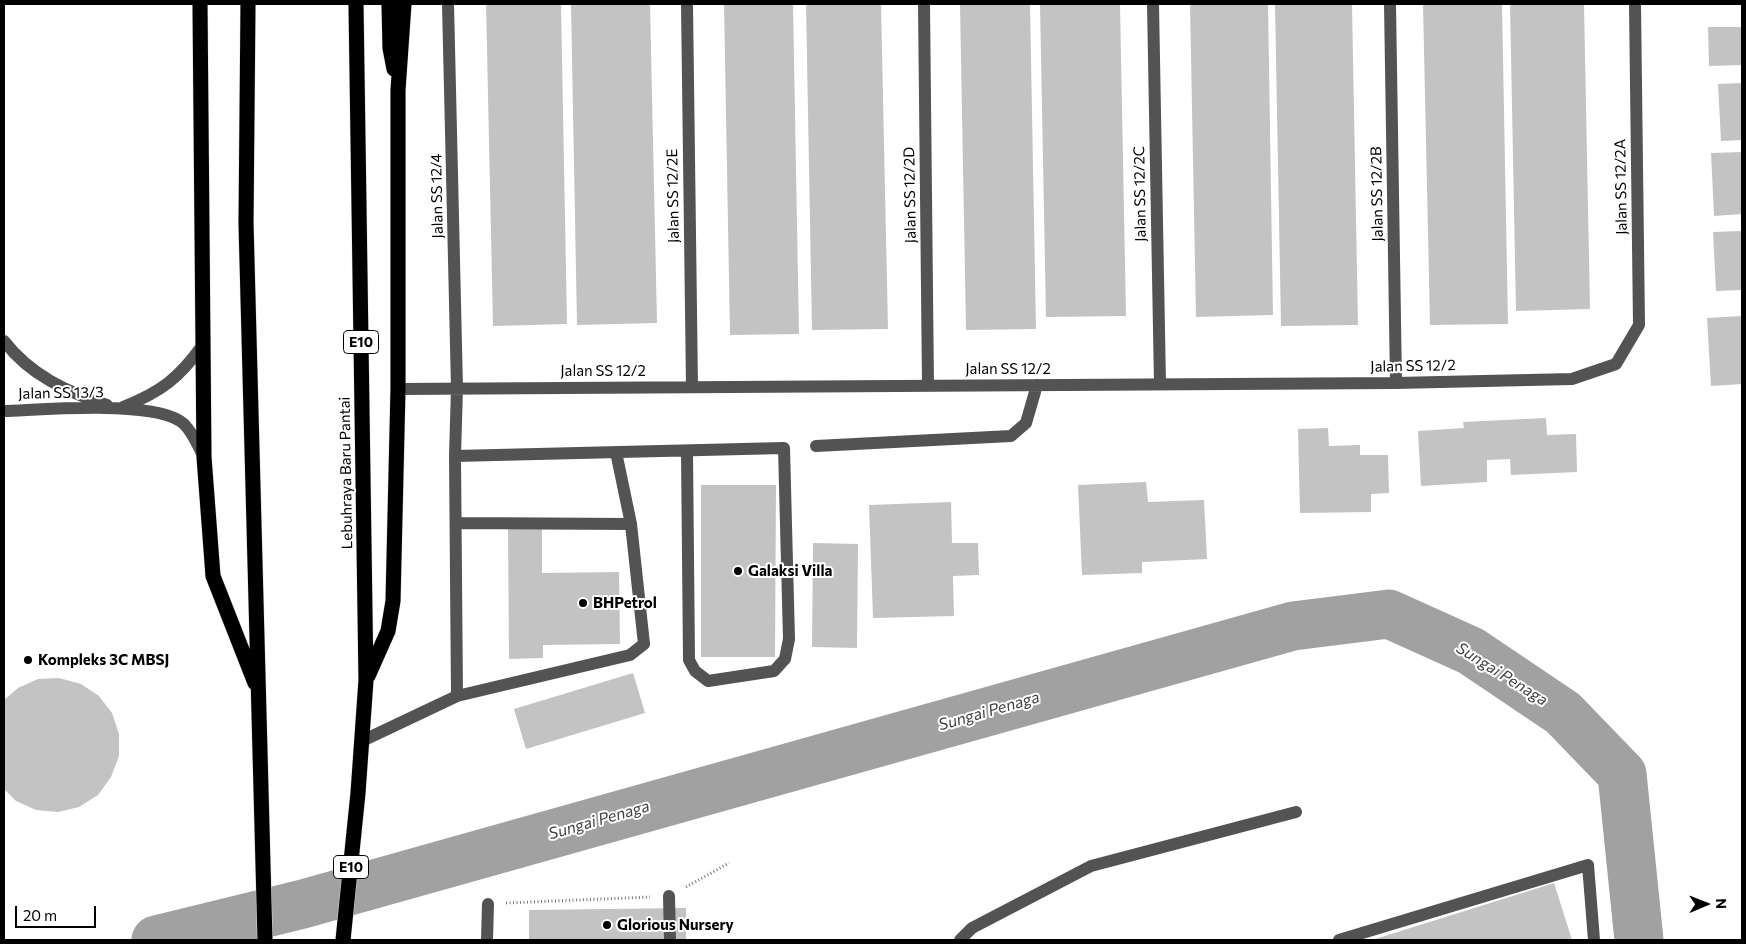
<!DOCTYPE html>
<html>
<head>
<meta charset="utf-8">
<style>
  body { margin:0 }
  #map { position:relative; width:1746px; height:944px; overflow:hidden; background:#fff; font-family:Commissioner,sans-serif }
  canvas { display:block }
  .frame { position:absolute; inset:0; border:5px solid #000; pointer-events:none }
  .north { position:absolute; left:1681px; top:879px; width:50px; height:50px; -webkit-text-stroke:4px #fff; paint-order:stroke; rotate:89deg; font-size:14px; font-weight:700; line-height:20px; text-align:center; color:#000 }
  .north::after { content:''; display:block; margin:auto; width:18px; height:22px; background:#000; clip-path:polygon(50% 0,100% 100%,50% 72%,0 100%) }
  .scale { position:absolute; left:15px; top:906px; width:81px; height:22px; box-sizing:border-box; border:2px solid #000; border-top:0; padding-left:6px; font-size:15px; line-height:18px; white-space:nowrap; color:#000; -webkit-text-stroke:4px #fff; paint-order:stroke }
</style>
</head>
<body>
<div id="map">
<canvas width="1746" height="944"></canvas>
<div class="frame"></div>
<div class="north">N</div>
<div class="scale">20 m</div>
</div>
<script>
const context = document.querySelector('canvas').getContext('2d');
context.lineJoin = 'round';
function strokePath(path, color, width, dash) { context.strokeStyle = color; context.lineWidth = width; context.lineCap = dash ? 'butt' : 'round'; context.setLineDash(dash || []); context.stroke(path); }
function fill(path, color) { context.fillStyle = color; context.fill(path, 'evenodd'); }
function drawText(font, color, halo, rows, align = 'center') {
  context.font = font + ' Commissioner,sans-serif'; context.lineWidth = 4; context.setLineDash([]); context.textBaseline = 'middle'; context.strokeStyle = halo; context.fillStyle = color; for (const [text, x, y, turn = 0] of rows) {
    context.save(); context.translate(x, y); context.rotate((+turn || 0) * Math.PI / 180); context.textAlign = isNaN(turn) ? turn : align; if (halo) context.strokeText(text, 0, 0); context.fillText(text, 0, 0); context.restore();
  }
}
strokePath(new Path2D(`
  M156 940 303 904 1293 626 1389 614 1471 651 1563 713 1622 774 1639 940`), '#a1a1a1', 49);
fill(new Path2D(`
  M486 4H561L567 324 493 326Z
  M571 4H650L657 323 577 325Z
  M724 4H793L799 334 730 335Z
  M806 4H881L888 329 812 330Z
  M960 4H1030L1036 329 966 330Z
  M1040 4H1120L1126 316 1046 317Z
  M1190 4H1268L1273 315 1196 317Z
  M1275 4H1352L1358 325 1281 326Z
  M1423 4H1502L1508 324 1430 325Z
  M1510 4H1584L1590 309 1516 311Z
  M1708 27H1742V65L1709 66Z
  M1742 83V140L1721 141 1718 84Z
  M1742 152V214L1714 216 1711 153Z
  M1742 231V290L1716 291 1713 232Z
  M1742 316V384L1711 386 1707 318Z
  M1546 418 1547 435 1576 434 1577 472 1511 475 1510 459 1487 460V482L1421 486 1418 431 1464 428 1463 422Z
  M1328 428 1329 446 1360 445V455H1388L1389 493 1371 494V512L1300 513 1298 429Z
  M1146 482 1148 502 1204 500 1207 559 1142 562V573L1082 575 1078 485Z
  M701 485H776L775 657H701Z
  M951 502 952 543H978L979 575 953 576 954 616 873 618 869 505Z
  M508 529H542V573L619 572 620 644 543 645V658L509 659Z
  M813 543 858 544 857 648 812 647Z
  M633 673 645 713 526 749 514 709Z
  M59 678 81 684 99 696 112 713 119 734V756L111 777 98 795 79 807 58 812 36 810 16 801 4 789V700L18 688 38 679Z
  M1554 883 1572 940H1372Z
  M686 908V940H529V910Z`), '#c3c3c3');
const highway = new Path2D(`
  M200 4 204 457 213 576 255 683
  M248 4 246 223 265 940
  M389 4 390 48 394 69
  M368 676 388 631 393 601 398 389V90L404 4
  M343 940 358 793 366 680 356 4`);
strokePath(highway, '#dbdbdb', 16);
strokePath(new Path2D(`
  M686 887 729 863
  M506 903 650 897`), '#757575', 3, [1, 2.5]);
strokePath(new Path2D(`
  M448 4 457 388 455 456 457 696
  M687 4 692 387
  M924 4 928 386
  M1153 4 1160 384
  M1390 4 1396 383
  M4 341C30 375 67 392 107 405
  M398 389 1396 383 1572 379 1616 364 1639 325 1635 4
  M123 407C161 392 179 378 202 346
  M4 411C41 410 158 399 184 424 193 433 198 446 204 457
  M816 446 1011 436 1026 423 1037 385
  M455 456 784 448 789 639 785 659 774 671 708 681 695 671 689 660 687 451
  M456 523 631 524
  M362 741 457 696 630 655 644 644 631 524 616 452
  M669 896 670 940
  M487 940 488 904
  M960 940 972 928 1091 866 1296 812
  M1339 940 1588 865 1594 940`), '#535353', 12);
strokePath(highway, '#000', 15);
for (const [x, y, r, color] of [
  [738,571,5,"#000"],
  [583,603,5,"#000"],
  [28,660,5,"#000"],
  [607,925,5,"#000"]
]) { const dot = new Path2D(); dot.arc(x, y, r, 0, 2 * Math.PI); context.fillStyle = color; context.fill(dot); strokePath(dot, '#fff', 2); }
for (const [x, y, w] of [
  [361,342,35],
  [351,867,35]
]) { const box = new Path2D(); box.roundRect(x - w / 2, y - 11.5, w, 23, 4); context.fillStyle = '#fff'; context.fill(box); strokePath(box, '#000', 1); }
drawText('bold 14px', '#000', null, [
  ["E10",361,342],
  ["E10",351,867]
]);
drawText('15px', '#000', '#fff', [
  ["Jalan SS 12/2A",1621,187,-91],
  ["Jalan SS 12/2C",1140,194,-91],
  ["Jalan SS 12/2B",1377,194,-91],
  ["Jalan SS 12/2D",910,195,-91],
  ["Jalan SS 12/4",437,196,-91],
  ["Jalan SS 12/2E",673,196,-91],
  ["Jalan SS 12/2",1413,366,-1],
  ["Jalan SS 12/2",1008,369],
  ["Jalan SS 12/2",603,371],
  ["Jalan SS 13/3",61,393,-1],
  ["Lebuhraya Baru Pantai",346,473,-91]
]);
drawText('bold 15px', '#000', '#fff', [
  ["Galaksi Villa",748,571],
  ["BHPetrol",593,603],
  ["Kompleks 3C MBSJ",38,660],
  ["Glorious Nursery",617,925]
], 'left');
drawText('italic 16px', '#424242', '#fff', [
  ["Sungai Penaga",1502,674,32],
  ["Sungai Penaga",989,711,-16],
  ["Sungai Penaga",599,820,-16]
]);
</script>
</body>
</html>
